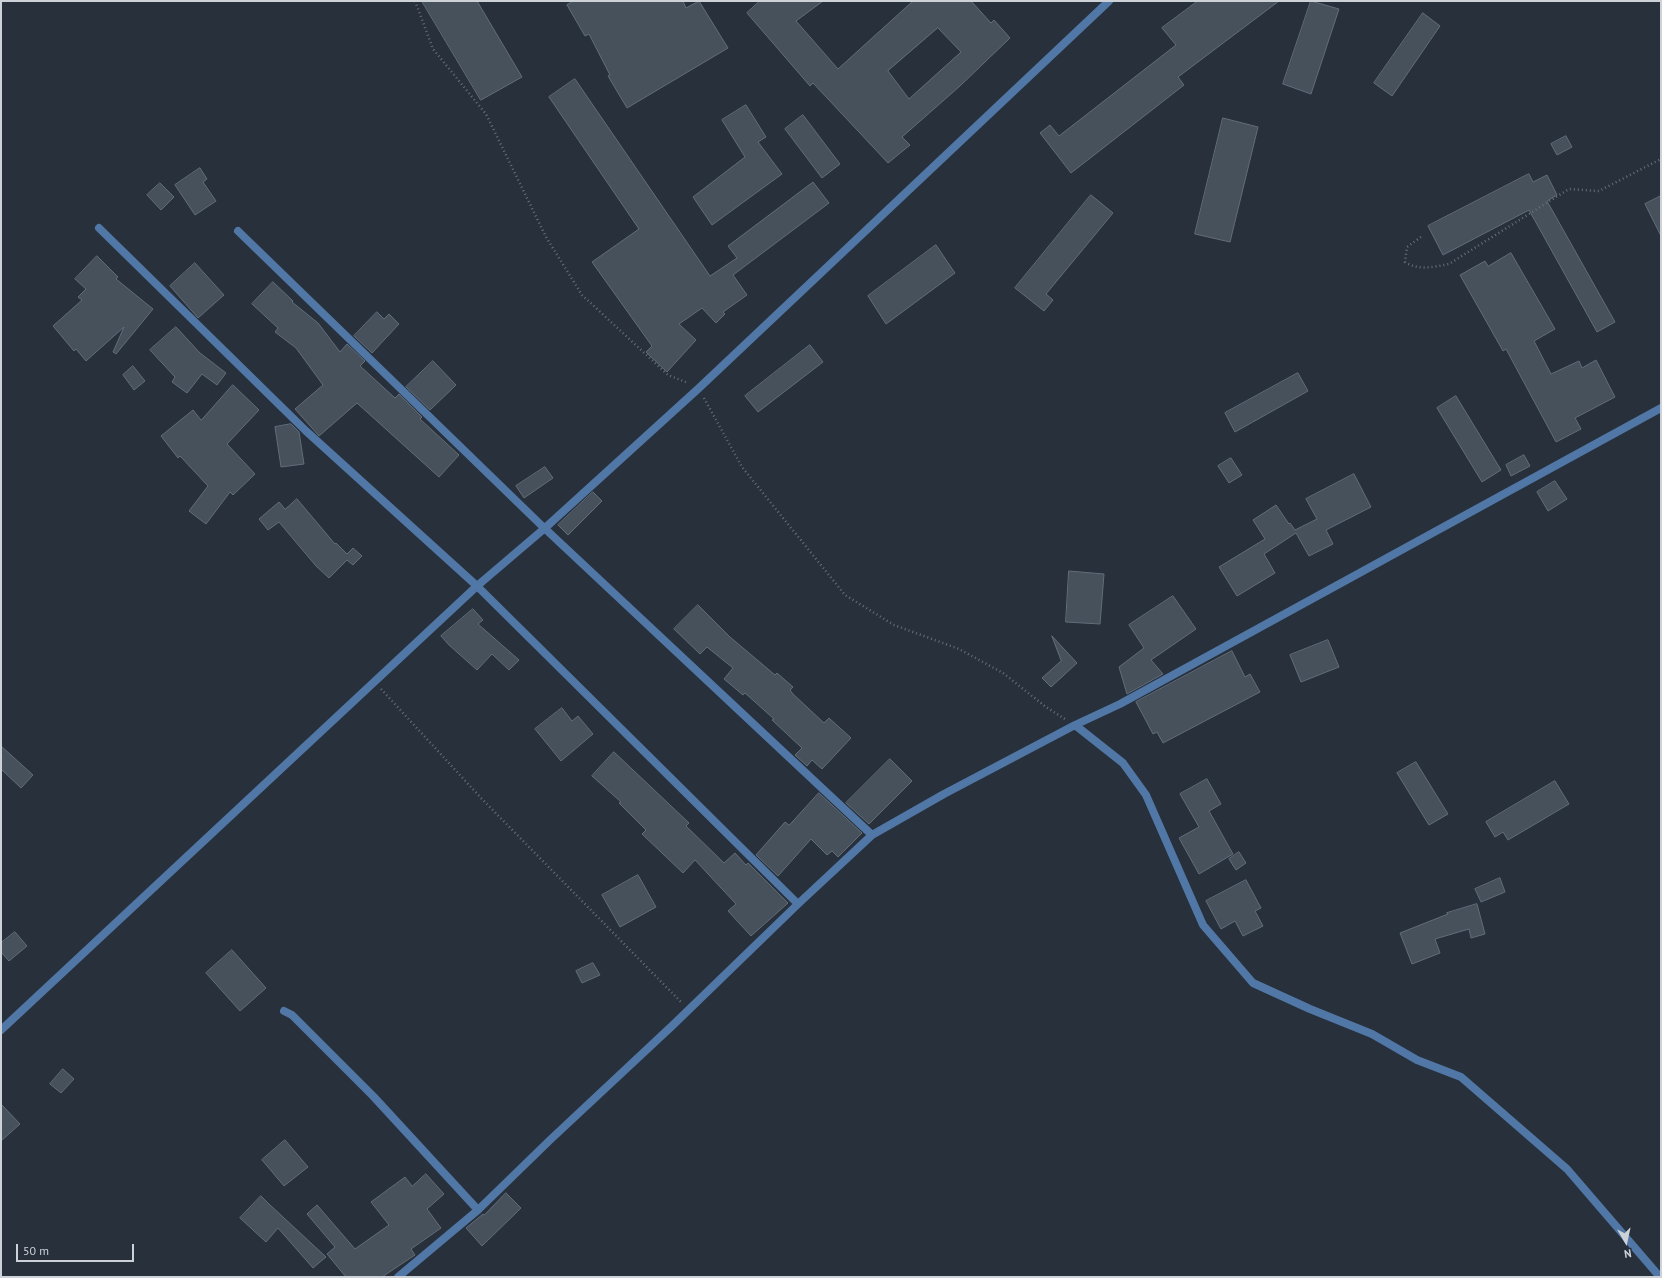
<!DOCTYPE html>
<html>
<head>
<meta charset="utf-8">
<style>
  body { margin:0 }
  #map { position:relative; width:1662px; height:1278px; overflow:hidden; background:#27303b; font-family:"PT Sans",sans-serif }
  canvas { display:block }
  .frame { position:absolute; inset:0; border:2px solid #cdd2d9; pointer-events:none }
  .north { position:absolute; left:1606px; top:1222px; width:40px; height:40px; -webkit-text-stroke:3px #27303b; paint-order:stroke; rotate:171deg; font-size:11px; font-weight:700; line-height:16px; text-align:center; color:#cdd2d9 }
  .north::after { content:''; display:block; margin:auto; width:14px; height:18px; background:#cdd2d9; clip-path:polygon(50% 0,100% 100%,50% 72%,0 100%) }
  .scale { position:absolute; left:16px; top:1244px; width:118px; height:18px; box-sizing:border-box; border:2px solid #cdd2d9; border-top:0; padding-left:5px; font-size:12px; line-height:14px; white-space:nowrap; color:#cdd2d9; -webkit-text-stroke:3px #27303b; paint-order:stroke }
</style>
</head>
<body>
<div id="map">
<canvas width="1662" height="1278"></canvas>
<div class="frame"></div>
<div class="north">N</div>
<div class="scale">50 m</div>
</div>
<script>
const context = document.querySelector('canvas').getContext('2d');
context.lineJoin = 'round';
function fill(path, color) { context.fillStyle = color; context.fill(path, 'evenodd'); }
function strokePath(path, color, width, dash) { context.strokeStyle = color; context.lineWidth = width; context.lineCap = dash ? 'butt' : 'round'; context.setLineDash(dash || []); context.stroke(path); }
const building = new Path2D(`
  M422 1H477L522 77 481 100Z
  M574 1H683L686 8 699 1 728 48 627 108 608 76 610 75 589 34 585 36 567 5Z
  M760 1H823L796 21 838 69 913 1H971L991 23 994 20 1010 38 960 86 902 137 910 145 888 163 813 83 810 86 747 13ZM938 28 961 52 909 99 888 71Z
  M1198 1H1279L1178 77 1184 85 1071 173 1040 133 1050 125 1059 136 1176 45 1162 28Z
  M1311 1 1339 9 1311 94 1283 84Z
  M1423 13 1440 26 1392 96 1374 83Z
  M575 79 710 276 737 258 728 246 813 182 829 203 733 275 747 295 723 312 725 314 716 323 702 308 679 324 696 340 667 372 646 352 652 346 592 262 639 229 549 97Z
  M746 105 766 137 758 142 782 174 712 225 693 197 745 157 722 120Z
  M803 115 840 164 822 178 785 129Z
  M1223 118 1258 127 1230 242 1195 234Z
  M1566 136 1572 147 1557 155 1551 144Z
  M200 168 207 179 203 182 216 201 195 215 175 185Z
  M1529 174 1533 182 1547 175 1557 195 1547 201 1615 322 1597 332 1529 210 1443 255 1428 226Z
  M160 183 174 197 161 210 147 195Z
  M1091 195 1113 213 1046 294 1053 300 1044 311 1015 288Z
  M1661 196V236L1645 204Z
  M936 245 955 273 886 324 868 296Z
  M1511 253 1555 329 1534 341 1551 374 1579 361 1582 368 1596 360 1615 397 1575 418 1581 429 1556 442 1506 349 1503 351 1460 275 1485 261 1488 266Z
  M97 256 118 277 116 279 153 309 116 354 113 352 124 327 86 361 76 349 74 351 53 326 82 300 78 297 86 289 75 279Z
  M195 263 224 295 198 318 170 286Z
  M273 282 293 301 292 302 318 323 340 352 347 344 365 361 360 366 395 398 399 394 422 417 420 419 459 455 439 477 357 403 319 436 295 409 323 385 296 348 275 332 278 328 252 304Z
  M377 312 384 319 389 314 399 324 372 353 354 336Z
  M176 327 200 353 226 373 217 385 202 374 187 393 172 382 175 377 150 350Z
  M810 345 823 362 758 412 745 396Z
  M433 361 456 385 430 410 406 387Z
  M133 366 145 381 134 390 123 375Z
  M1298 373 1308 391 1235 432 1225 413Z
  M233 385 259 410 227 444 255 474 233 495 230 492 206 524 189 511 208 486 180 456 178 458 161 436 193 410 201 420Z
  M1456 396 1501 470 1482 482 1437 408Z
  M291 424 299 432 304 464 281 467 275 427Z
  M1524 455 1530 466 1511 476 1506 465Z
  M1231 458 1242 475 1229 483 1218 466Z
  M545 467 553 478 524 498 516 486Z
  M1354 474 1371 507 1326 530 1333 544 1309 556 1296 533 1264 554 1275 573 1237 596 1219 567 1265 539 1253 520 1276 505 1289 524 1290 523 1295 530 1317 519 1306 499Z
  M1555 481 1567 499 1548 511 1537 492Z
  M593 492 602 501 568 535 558 525Z
  M297 499 335 544 336 543 347 554 353 548 362 556 353 565 347 560 329 578 316 566 279 522 268 530 259 519 279 502 285 509Z
  M1069 571 1104 574 1100 624 1066 622Z
  M1173 596 1196 629 1151 660 1163 674 1127 694 1119 667 1144 648 1129 625Z
  M698 605 730 637 775 675 777 673 793 687 790 690 793 694 824 723 829 718 851 738 822 769 812 760 807 766 795 755 802 748 772 720 774 719 745 693 743 695 724 679 733 668 707 647 700 654 674 629Z
  M473 609 483 620 478 624 519 660 509 670 492 654 477 670 449 645 441 636Z
  M1052 636 1077 663 1051 687 1042 678 1061 661Z
  M1328 640 1339 667 1301 682 1290 655Z
  M1232 651 1245 677 1250 674 1260 692 1163 743 1157 732 1153 734 1136 702Z
  M562 708 572 721 578 716 593 734 561 761 535 729Z
  M1 746 33 775 21 788 1 769Z
  M614 752 689 823 686 826 724 863 735 853 746 865 748 863 788 903 751 936 728 911 736 904 695 860 683 873 642 834 646 830 619 803 621 802 592 776Z
  M890 759 912 781 869 824 846 803Z
  M1416 762 1448 814 1429 825 1397 773Z
  M1207 779 1221 804 1209 811 1233 854 1199 874 1179 838 1199 827 1180 794Z
  M1555 781 1569 804 1508 840 1503 832 1495 837 1486 822Z
  M819 793 862 833 838 857 832 851 827 855 811 839 778 876 756 855 785 822 789 825Z
  M1239 852 1246 863 1236 870 1229 859Z
  M638 875 656 907 620 927 602 895Z
  M1500 878 1505 892 1481 902 1475 889Z
  M1246 880 1261 908 1255 911 1263 926 1243 936 1235 921 1221 929 1206 901Z
  M1477 904 1485 934 1471 938 1469 929 1435 939 1440 953 1412 964 1400 933 1448 914 1447 913Z
  M15 932 27 946 9 961 1 952V943Z
  M232 950 266 988 240 1011 206 973Z
  M593 963 600 975 582 983 576 971Z
  M63 1069 74 1079 61 1093 50 1084Z
  M1 1104 20 1124 1 1141Z
  M285 1140 308 1167 284 1186 262 1160Z
  M426 1174 444 1194 427 1209 441 1228 411 1249 415 1255 382 1277H346L327 1254 335 1247 307 1214 317 1205 355 1249 389 1225 371 1202 405 1177 412 1186Z
  M506 1193 521 1208 482 1246 466 1228 483 1214 484 1215Z
  M261 1196 269 1204 326 1257 313 1268 278 1228 266 1242 240 1218Z`);
fill(building, '#47515c');
strokePath(building, '#636d7a', 1);
strokePath(new Path2D(`
  M415 1 433 49 486 114 546 237 582 295 668 375 688 383
  M1421 237 1407 247 1405 262C1419 271 1433 267 1449 264L1569 189 1599 191 1661 159
  M704 398 742 467 845 595 894 625 959 649 1003 673 1046 707 1065 719
  M381 689 481 798 681 1002`), '#687079', 2.5, [1, 3]);
strokePath(new Path2D(`
  M99 228 306 431 477 586 798 904
  M238 231 540 524 872 835
  M1075 725 1120 704 1661 408
  M284 1011 292 1015 373 1096 478 1210
  M1 1030 477 586 545 528 699 388 1109 1
  M398 1277 478 1210 550 1140 673 1025 798 904 872 835 944 794 1075 725 1123 763 1146 795 1203 925 1253 983 1310 1009 1372 1034 1417 1060 1461 1077 1567 1169 1660 1277`), '#5077a6', 8);
</script>
</body>
</html>
